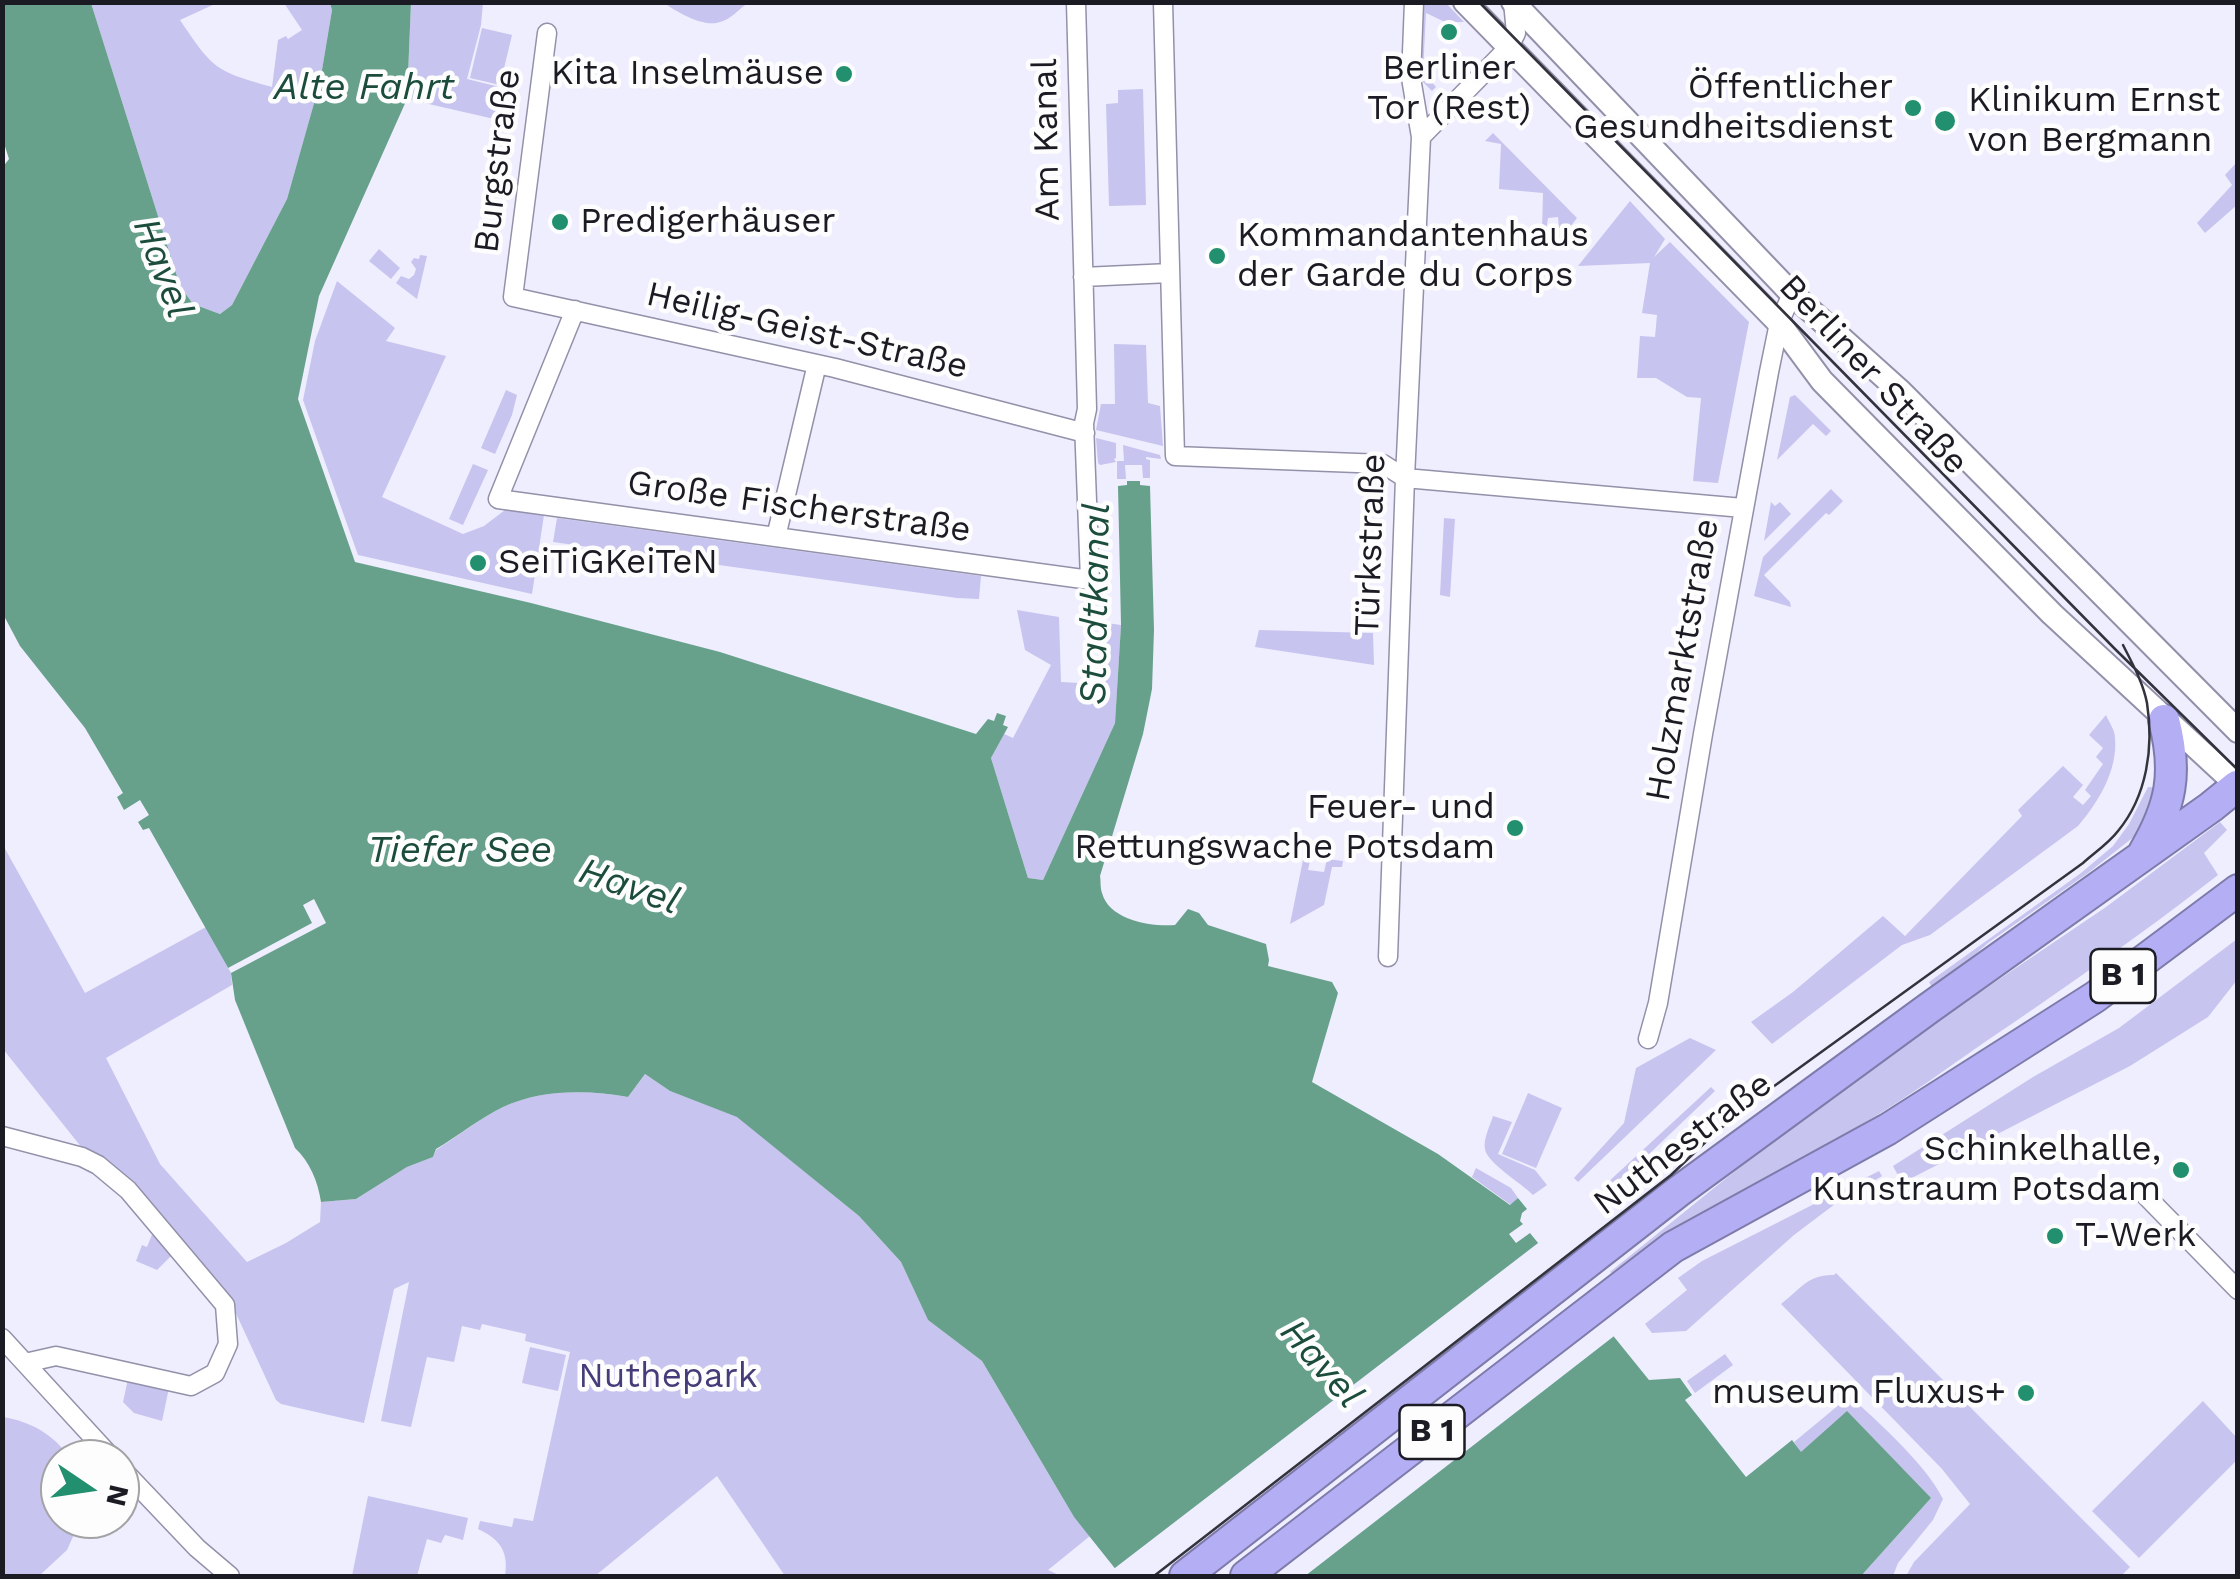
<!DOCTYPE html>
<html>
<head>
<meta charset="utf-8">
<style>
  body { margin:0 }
  #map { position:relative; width:2240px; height:1579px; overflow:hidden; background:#efeefe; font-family:"Work Sans",sans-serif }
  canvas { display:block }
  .frame { position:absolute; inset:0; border:5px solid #1b1b24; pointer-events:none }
  .north { position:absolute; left:40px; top:1439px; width:100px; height:100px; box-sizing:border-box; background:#fdfdfd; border:2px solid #a3a3a6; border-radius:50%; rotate:103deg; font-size:28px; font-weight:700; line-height:40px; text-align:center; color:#1b1b24 }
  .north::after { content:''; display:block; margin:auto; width:35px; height:45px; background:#228f6e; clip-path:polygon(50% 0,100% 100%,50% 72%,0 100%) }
</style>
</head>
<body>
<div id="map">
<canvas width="2240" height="1579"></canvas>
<div class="frame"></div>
<div class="north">N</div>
</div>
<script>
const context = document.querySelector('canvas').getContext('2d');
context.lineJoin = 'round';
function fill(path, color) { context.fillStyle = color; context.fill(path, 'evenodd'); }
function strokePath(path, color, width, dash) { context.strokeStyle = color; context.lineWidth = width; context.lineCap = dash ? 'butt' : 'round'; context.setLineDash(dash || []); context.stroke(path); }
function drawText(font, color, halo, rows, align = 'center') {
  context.font = font + ' "Work Sans",sans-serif'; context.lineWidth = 9; context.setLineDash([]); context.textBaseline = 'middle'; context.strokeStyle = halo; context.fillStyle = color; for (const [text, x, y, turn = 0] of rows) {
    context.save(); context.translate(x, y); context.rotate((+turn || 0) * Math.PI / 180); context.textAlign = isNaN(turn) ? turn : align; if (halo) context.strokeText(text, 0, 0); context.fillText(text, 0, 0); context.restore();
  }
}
fill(new Path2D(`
  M91 3H217L180 20C213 69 215 71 272 87L278 40 286 36 288 39 302 30 284 3H330L332 10 320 82 287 199 232 305 220 314 193 304 180 286Z
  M411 3H483L481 25 467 79 508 89 503 121 407 99Z
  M664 3H748C740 8 730 20 720 22 704 28 677 12 664 3Z
  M1423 3H1446L1464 22H1445L1426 13 1423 72 1436 87 1432 91 1419 78Z
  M482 28 512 35 500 85 470 78Z
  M1143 89 1146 205 1109 206 1106 104 1118 103V90Z
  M1493 133 1577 218 1570 227 1559 228 1558 217 1548 218 1546 231 1542 230 1543 193 1499 189 1501 144 1485 141Z
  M2237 162V205L2205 233 2197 223 2232 185 2225 175Z
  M1630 201 1665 239 1654 257 1670 242 1749 322 1718 483 1693 481 1701 398 1687 397 1656 378H1637L1640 336 1655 337 1657 315 1642 313 1650 263 1578 266Z
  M379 249 400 268 391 279 369 261Z
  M420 255 427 256 417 299 396 283 401 276 409 279 414 275 416 269 411 262 414 258 419 259Z
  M337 281 395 328 386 341 446 356 382 497 463 534 484 526 505 510 544 515 532 594 358 555 303 400 315 341Z
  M1114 344 1146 345 1148 403 1160 406 1163 446 1096 430 1101 404H1115Z
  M506 390 517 395 512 415 495 454 481 448Z
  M1795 395 1831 431 1826 436 1813 424 1777 460 1790 397Z
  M1096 438 1116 443V458L1114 459 1116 462 1100 465 1098 463Z
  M1123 445 1160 455 1161 459 1146 457V459L1150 460V478H1143L1142 465H1125L1126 479H1117V461H1124Z
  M473 464 488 470 463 525 449 519Z
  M1831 489 1843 501 1829 515 1826 513 1764 575 1790 602 1791 607 1754 596 1763 557Z
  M1771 502 1775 506 1780 502 1791 514 1764 541Z
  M557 518 981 576 979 599 957 598 553 542Z
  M1444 518 1455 519 1450 597 1440 595Z
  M1017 610 1059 617 1061 682 1097 684 1107 623 1121 625 1115 723 1043 880 1028 878 991 758 1004 734 1013 738 1051 665 1025 650Z
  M1259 630 1373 633 1374 665 1255 647Z
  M2106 715C2109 722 2115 730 2115 738 2118 770 2098 803 2078 826L1930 935 1902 945 1772 1044 1751 1022 1793 992 1883 916 1905 936 2022 816 2018 810 2063 766 2083 785 2073 797 2083 805 2091 796 2085 790 2103 764 2096 757 2103 748 2089 735Z
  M2148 787 2162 788 2144 826 2135 836 2088 873 1988 943 1934 991 1929 982 2081 873 2113 846 2129 824Z
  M2220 822 2227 830 2204 853 2218 875C2141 935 2062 990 1982 1044 1946 1069 1911 1095 1874 1117 1786 1170 1693 1212 1611 1273L1610 1272 1745 1163 1930 1026 2106 907Z
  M3 845 85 993 206 927 231 973 232 985 106 1058 160 1164 247 1262 286 1243 320 1222 321 1202 356 1199 407 1167 433 1157 436 1150C458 1136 480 1118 503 1107 541 1089 587 1090 628 1097L645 1074 670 1091 738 1117 859 1216 901 1262 928 1320 982 1361 1074 1517 1090 1536 1048 1570 1061 1576H785L717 1476 595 1576H505C509 1552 500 1539 478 1529L480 1521 512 1527 514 1518 533 1521 570 1352 525 1341 526 1334 482 1324 480 1330 462 1326 454 1362 427 1357 411 1427 381 1421 409 1282 394 1289 364 1423 281 1404 276 1400 233 1307 90 1158 3 1049Z
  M1304 855 1311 856 1308 870 1324 872 1327 859 1343 861 1342 867H1332L1324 905 1290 924Z
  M2237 939V980L2208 1017 2130 1066 1902 1183 1893 1166 2033 1077 2119 1028Z
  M1690 1038 1716 1050 1578 1182 1574 1178 1624 1123 1636 1068Z
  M1711 1087 1715 1091 1647 1156 1609 1188 1606 1184Z
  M1528 1093 1562 1108 1536 1168 1502 1154Z
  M1493 1116 1512 1122 1498 1154 1535 1170 1547 1185 1533 1195C1520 1182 1487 1163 1485 1149 1483 1139 1490 1126 1493 1116Z
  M1476 1168 1511 1188 1518 1198 1511 1205 1472 1177Z
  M1879 1171 1882 1176 1835 1204 1794 1235 1686 1331 1652 1333 1645 1324 1687 1290 1678 1278 1702 1261Z
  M153 1232 174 1253 157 1270 136 1261 142 1245 147 1247Z
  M1836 1273 2130 1567 2121 1576H1906L1914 1562 1970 1504 1942 1469 1781 1304C1800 1289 1809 1274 1834 1275Z
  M530 1347 566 1355 558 1391 522 1383Z
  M1725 1354 1733 1365 1695 1393 1687 1381Z
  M128 1379 169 1388 162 1421 134 1413 123 1402Z
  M1839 1386C1870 1415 1925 1462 1943 1499L1933 1520 1898 1563 1893 1576H1861L1931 1498 1800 1452 1794 1442 1840 1404 1831 1390Z
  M2203 1401 2237 1438V1460L2139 1558 2092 1511Z
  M3 1417C32 1422 53 1434 71 1459H60V1519H81L80 1521 67 1550 39 1576H3Z
  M368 1496 468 1518 463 1540 445 1535 441 1543 427 1539 417 1576 389 1574 388 1576H352Z`), '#c7c4ef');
fill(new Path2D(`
  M3 3H91L180 286 193 304 220 314 232 305 287 199 320 82 332 10 330 3H411L407 99 319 296 298 399 355 562 531 603 720 652 976 734 988 719 994 721 997 713 1006 716 1003 725 1008 727 991 758 1028 878 1043 880 1115 723 1121 625 1118 486 1127 485V481H1140V485L1150 486 1154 630 1152 689 1143 734 1100 876C1101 881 1100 887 1102 893 1109 920 1151 927 1175 925L1188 909 1199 913 1208 925 1266 944 1269 960 1268 966 1332 982 1338 993 1312 1082 1438 1154 1510 1205 1518 1198 1527 1209 1522 1213 1520 1221 1523 1224 1509 1234 1516 1243 1530 1233 1649 1380 1680 1378 1692 1395 1685 1400 1746 1477 1792 1440 1801 1452 1847 1411 1931 1498 1861 1576H1121L1074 1517 982 1361 928 1320 901 1262 859 1216 737 1117 670 1091 645 1074 628 1097C588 1090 542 1089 503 1107 480 1118 458 1136 436 1149L433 1157 407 1167 356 1199 321 1202C318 1182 310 1162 295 1148L235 1000 231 973 149 828 143 830 138 822 149 815 140 800 124 810 117 797 123 793 85 728 20 646 3 614 2 168 9 159 2 137Z`), '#68a18b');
fill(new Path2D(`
  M314 899 326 923 231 973 228 968 312 923 303 905Z
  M1542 1240 1618 1333 1305 1576H1115L1111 1571Z`), '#efeefe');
const street = new Path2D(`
  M1163 2 1175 456 1383 464 1405 478 1743 508
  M547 33 513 297 835 368 1085 433
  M1421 137 1509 47 1516 33 1513 2
  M1083 277 1170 273
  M575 310 498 499 1090 580 1084 423 1087 409 1076 2
  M776 537 817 364
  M1388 957 1405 478 1421 137 1411 78 1414 2
  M1648 1039 1658 1003 1703 734 1769 372 1779 323 1792 294
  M2 1136 82 1157 98 1165 128 1190 225 1305 228 1344 215 1373 191 1386 56 1356 25 1363
  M2142 1192 2238 1290
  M2 1338 113 1459
  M120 1467 197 1548 230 1576`);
const secondary = new Path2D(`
  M1465 2 1779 323 1822 381 2052 614 2238 786
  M1513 2 1792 294 1901 392 2238 731`);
const highway = new Path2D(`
  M2144 852C2171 806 2178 773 2164 720
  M1185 1576 1679 1191 1929 1008 2211 807 2237 786
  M1246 1576 1673 1247 1888 1129 2095 997 2238 890`);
strokePath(street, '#9291a9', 21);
strokePath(secondary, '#9291a9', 26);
strokePath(highway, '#7e7bab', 34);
strokePath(street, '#fff', 18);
strokePath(secondary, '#fff', 22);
strokePath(highway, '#b4aef4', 30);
strokePath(new Path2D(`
  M1479 2 2115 649 2238 770
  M1154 1576 1671 1175 1715 1133 1759 1097 2083 863C2094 853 2109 843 2118 831 2147 796 2154 747 2147 703 2143 682 2132 663 2123 645`), '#33333d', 2.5);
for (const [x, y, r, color] of [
  [1449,32,10,"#228f6e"],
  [844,74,10,"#228f6e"],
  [1913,108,10,"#228f6e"],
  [1945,121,12,"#228f6e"],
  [560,222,10,"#228f6e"],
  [1217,256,10,"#228f6e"],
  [478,563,10,"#228f6e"],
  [1515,828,10,"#228f6e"],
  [2181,1170,10,"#228f6e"],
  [2055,1236,10,"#228f6e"],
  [2026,1393,10,"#228f6e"]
]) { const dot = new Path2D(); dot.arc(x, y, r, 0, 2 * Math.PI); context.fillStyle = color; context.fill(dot); strokePath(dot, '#fdfdfd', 4); }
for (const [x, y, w] of [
  [2123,976,65],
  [1432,1432,65]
]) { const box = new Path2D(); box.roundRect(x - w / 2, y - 27, w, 54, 8); context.fillStyle = '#fdfdfd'; context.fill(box); strokePath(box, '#1b1b24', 2.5); }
drawText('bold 32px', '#1b1b24', null, [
  ["B 1",2123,976],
  ["B 1",1432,1432]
]);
drawText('35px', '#1b1b24', '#fdfdfd', [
  ["Berliner",1449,69,"center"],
  ["Tor (Rest)",1449,109,"center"],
  ["Kita Inselmäuse",824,74],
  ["Öffentlicher",1893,88],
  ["Gesundheitsdienst",1893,128],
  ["Klinikum Ernst",1968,101,"left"],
  ["von Bergmann",1968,141,"left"],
  ["Predigerhäuser",580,222,"left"],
  ["Kommandantenhaus",1237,236,"left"],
  ["der Garde du Corps",1237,276,"left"],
  ["SeiTiGKeiTeN",498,563,"left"],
  ["Feuer- und",1495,808],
  ["Rettungswache Potsdam",1495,848],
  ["Schinkelhalle,",2161,1150],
  ["Kunstraum Potsdam",2161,1190],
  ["T-Werk",2075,1236,"left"],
  ["museum Fluxus+",2006,1393]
], 'right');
drawText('35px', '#1b1b24', '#fdfdfd', [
  ["Am Kanal",1047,140,-91],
  ["Burgstraße",498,161,-83],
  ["Heilig-Geist-Straße",807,331,13],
  ["Berliner Straße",1873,375,47],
  ["Große Fischerstraße",799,507,8],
  ["Türkstraße",1371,545,-88],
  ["Holzmarktstraße",1683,660,-80],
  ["Nuthestraße",1683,1144,-37]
]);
drawText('35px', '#453c79', '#fdfdfd', [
  ["Nuthepark",668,1377]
]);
drawText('italic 38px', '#1c4c3b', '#fdfdfd', [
  ["Alte Fahrt",364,88],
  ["Havel",162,268,69],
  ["Stadtkanal",1096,604,-89],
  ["Tiefer See",460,851],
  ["Havel",629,887,19],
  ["Havel",1321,1364,49]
]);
</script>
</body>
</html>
